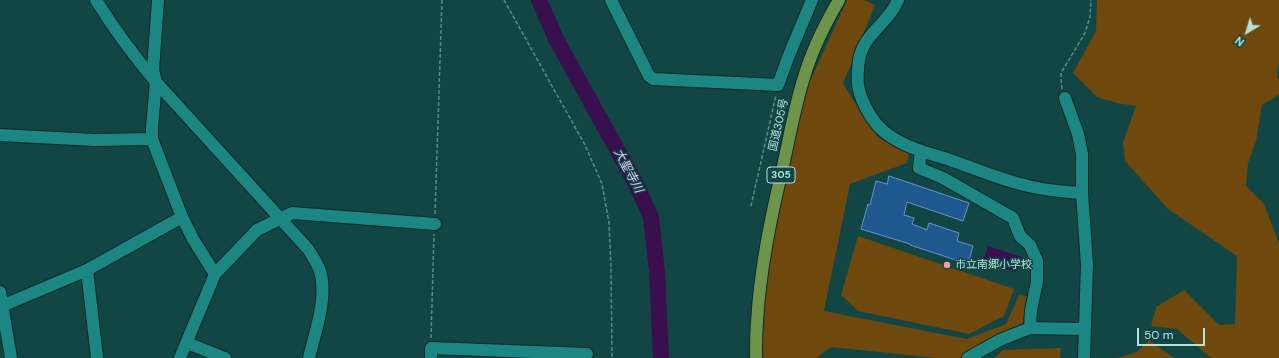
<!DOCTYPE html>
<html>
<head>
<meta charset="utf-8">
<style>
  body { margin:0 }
  #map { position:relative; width:1279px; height:358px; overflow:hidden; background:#114644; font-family:"DM Sans",sans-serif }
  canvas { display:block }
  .north { position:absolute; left:1227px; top:12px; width:40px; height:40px; -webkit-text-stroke:3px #114644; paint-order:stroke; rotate:218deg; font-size:11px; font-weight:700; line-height:16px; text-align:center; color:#b5e0dd }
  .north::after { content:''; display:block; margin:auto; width:14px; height:18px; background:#b5e0dd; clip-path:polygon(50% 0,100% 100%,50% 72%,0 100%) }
  .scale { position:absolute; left:1137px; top:328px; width:68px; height:18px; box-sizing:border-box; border:2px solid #b5e0dd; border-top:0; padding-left:5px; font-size:12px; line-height:14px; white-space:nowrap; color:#b5e0dd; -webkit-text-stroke:3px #114644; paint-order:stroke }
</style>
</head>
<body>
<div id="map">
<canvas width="1279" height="358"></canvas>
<div class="north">N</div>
<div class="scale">50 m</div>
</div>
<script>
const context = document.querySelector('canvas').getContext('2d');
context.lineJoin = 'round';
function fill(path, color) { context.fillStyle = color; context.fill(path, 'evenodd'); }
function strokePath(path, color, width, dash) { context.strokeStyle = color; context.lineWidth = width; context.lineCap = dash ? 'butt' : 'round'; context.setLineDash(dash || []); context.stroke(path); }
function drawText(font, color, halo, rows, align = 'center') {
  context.font = font + ' "DM Sans","Noto Sans JP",sans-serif'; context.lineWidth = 3; context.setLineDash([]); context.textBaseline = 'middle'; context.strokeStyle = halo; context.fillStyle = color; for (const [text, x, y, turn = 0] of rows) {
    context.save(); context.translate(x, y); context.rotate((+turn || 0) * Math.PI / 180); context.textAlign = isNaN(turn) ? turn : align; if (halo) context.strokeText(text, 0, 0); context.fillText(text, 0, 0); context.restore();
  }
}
fill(new Path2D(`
  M847 0H864L875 5 843 84 878 137 909 154 907 163 850 184 824 311 967 339 1006 324 1019 295 1027 296 1023 324 959 358H936L831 347 817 358H758L764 268 801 101Z
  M1097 0H1279V62L1277 77 1279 79V95L1262 105 1256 141 1248 163 1246 186 1264 204 1279 243V358H1211L1177 329 1151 326 1156 307 1184 290 1219 325 1235 324 1237 256 1168 209 1125 161 1123 142 1136 106 1117 103 1097 97 1073 73 1096 31Z
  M858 236 1014 289 1004 316 969 334 858 311 841 295Z
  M1149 340 1174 358H1118L1137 352Z
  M1061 348 1060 358H994L1003 350Z`), '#6e480c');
fill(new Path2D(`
  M988 246 1022 257 1016 272 983 261Z`), '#39104d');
strokePath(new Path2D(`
  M539 0 556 39 635 182 651 217 657 271 661 358`), '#39104d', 16);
const building = new Path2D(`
  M889 176 969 203 963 221 907 202 904 215 914 218 912 224 927 230 929 223 959 233 957 241 973 246 968 264 910 245V244L861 229 868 204 870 205 876 181 887 184Z`);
fill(building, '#1f578f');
strokePath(building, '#6694c6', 1);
const minor = new Path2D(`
  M96 0C114 29 134 56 156 82L308 249C312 256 318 264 320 271 328 298 315 332 309 358
  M158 0 153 70 156 82 152 127V139L182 217 193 239 215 274 180 358
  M611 0 649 76 653 79 778 85 789 55 812 0
  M898 0C889 23 863 34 859 60 858 68 857 77 858 84 859 98 870 117 879 127 898 146 925 152 950 160 976 169 1001 180 1028 186 1045 190 1064 192 1082 193
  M1065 98 1078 134 1082 154V193L1087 265 1084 358
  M0 135 95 140 152 139
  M921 151 919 168 943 178 1013 218 1020 236 1030 245 1037 261V282L1031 310 1030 328
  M87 270 97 358
  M215 274 257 230 292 213 435 224
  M0 292 11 358
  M2 306 87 270 182 217
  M187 343 225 358
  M431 358V348L587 354
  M968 358 1000 340 1030 328 1084 329`);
const highway = new Path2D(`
  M756 358C756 346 756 334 757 322 760 269 771 217 783 166 790 135 795 104 805 74 813 48 825 24 839 0`);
strokePath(minor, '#0b2a28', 14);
strokePath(highway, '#0b2a28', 14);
strokePath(new Path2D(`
  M504 0 585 145 602 184 609 223 611 267 612 358
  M1062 89 1061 79V73L1085 33 1090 17 1091 0
  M751 206 776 95
  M435 214 442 0
  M431 338 434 234`), '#5a8b88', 1.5, [4, 2]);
strokePath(minor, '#1b8682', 12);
strokePath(highway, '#6e944b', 12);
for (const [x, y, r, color] of [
  [947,265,4,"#f49aa5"]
]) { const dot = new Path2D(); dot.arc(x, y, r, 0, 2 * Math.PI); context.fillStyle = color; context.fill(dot); strokePath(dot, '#114644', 1.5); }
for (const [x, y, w] of [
  [781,175,28]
]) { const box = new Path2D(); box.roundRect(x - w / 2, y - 8, w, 16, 3); context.fillStyle = '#114644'; context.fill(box); strokePath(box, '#b5e0dd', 1); }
drawText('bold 10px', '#b5e0dd', null, [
  ["305",781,175]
]);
drawText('11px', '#b5e0dd', '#114644', [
  ["国道305号",779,125,-77]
]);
drawText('11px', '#b5e0dd', '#114644', [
  ["市立南郷小学校",955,265]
], 'left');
drawText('italic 12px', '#e2c1f9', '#114644', [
  ["大聖寺川",628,171,62]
]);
</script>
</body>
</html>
